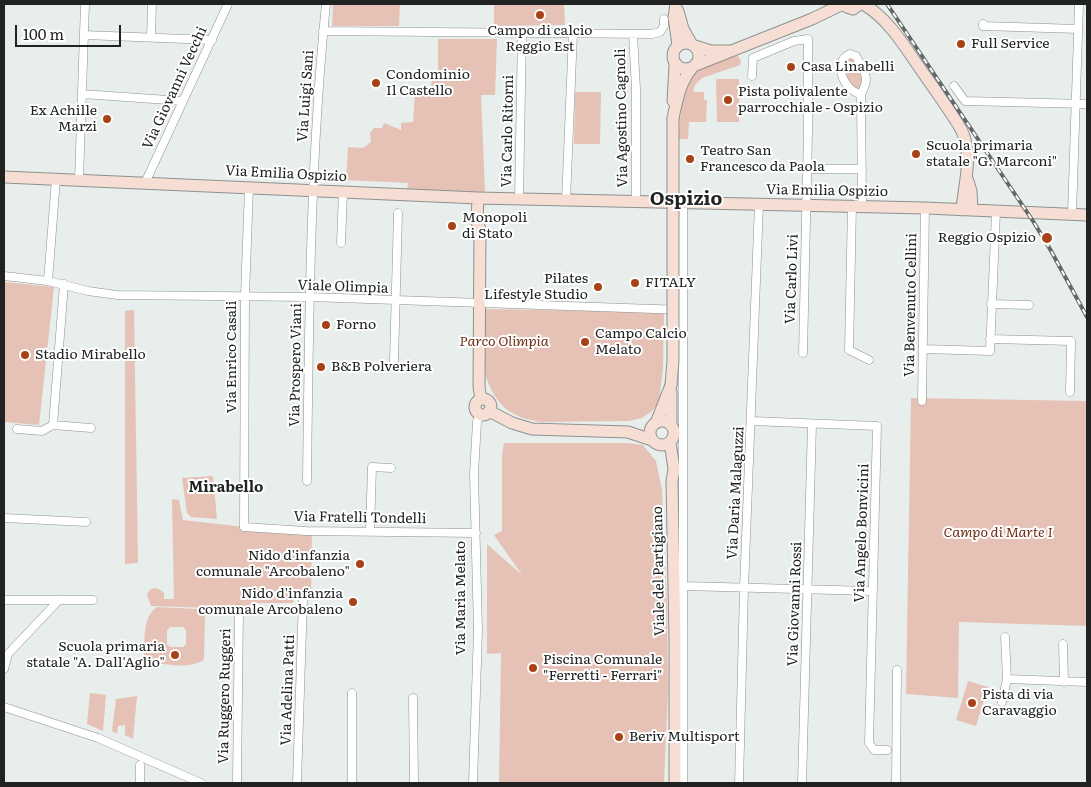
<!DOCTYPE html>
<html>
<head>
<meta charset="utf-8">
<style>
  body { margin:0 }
  #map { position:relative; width:1091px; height:787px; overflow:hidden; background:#e7eeeb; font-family:Literata,serif }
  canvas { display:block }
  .frame { position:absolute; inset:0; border:5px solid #202322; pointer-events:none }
  .scale { position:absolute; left:15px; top:25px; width:106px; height:22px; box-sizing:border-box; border:2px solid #202322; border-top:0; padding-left:6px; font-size:15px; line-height:18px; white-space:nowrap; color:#202322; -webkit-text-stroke:4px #fff; paint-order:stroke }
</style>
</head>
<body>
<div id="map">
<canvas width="1091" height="787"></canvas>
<div class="frame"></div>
<div class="scale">100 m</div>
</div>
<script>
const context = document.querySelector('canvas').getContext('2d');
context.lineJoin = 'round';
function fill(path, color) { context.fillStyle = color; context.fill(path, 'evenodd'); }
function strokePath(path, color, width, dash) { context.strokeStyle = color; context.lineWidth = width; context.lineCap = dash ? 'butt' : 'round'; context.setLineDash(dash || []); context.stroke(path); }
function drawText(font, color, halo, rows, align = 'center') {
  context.font = font + ' Literata,serif'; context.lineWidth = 4; context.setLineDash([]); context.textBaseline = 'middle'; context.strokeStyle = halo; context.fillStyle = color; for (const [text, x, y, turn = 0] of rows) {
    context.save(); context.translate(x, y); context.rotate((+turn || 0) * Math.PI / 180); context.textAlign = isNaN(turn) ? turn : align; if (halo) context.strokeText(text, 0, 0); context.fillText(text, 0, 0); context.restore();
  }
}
fill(new Path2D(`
  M333 4H400L399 26H332Z
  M494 4H564L565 25 494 26Z
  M438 39H497L495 95H481L485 192 407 190 408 183 346 180 348 147 363 148 371 142 370 133 374 128H382L384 123 401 130V123L413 122 415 93H431L432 71H438Z
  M734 55 739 57 741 62 740 65 702 78 695 85 693 92H704V100H707L706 122H689L688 139H678C681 117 680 81 701 68 711 62 723 59 734 55Z
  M852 57 864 78 859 89H855L846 78 845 61Z
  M716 79H739V122H717Z
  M575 92H601L600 144H574Z
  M4 282 54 287 39 425 4 422Z
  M483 309 664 312 663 369 659 401 652 411 642 418 629 421 542 422C510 418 495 405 485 374Z
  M134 310 138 563 125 564V311Z
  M911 398 1087 401V626L959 622 958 698 906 694Z
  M504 443H627L643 445 656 461 662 490 667 606 668 691 664 783H499L501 653 487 654V544L522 575 494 535 502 531V455Z
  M213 476 217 519 191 517 187 513 182 478Z
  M172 499 179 500 183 520 244 527 312 531 311 599 294 598 293 603H253L249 607 245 609 151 606 147 595C150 586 158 587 164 593V599H174Z
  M157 607 198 609 203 610 205 614 204 660C187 670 164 664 146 661L144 657C145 641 142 617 157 607ZM170 627H183L186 630V644L183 647H170L167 644V631Z
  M968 681 988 687 976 726 956 720Z
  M90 693 106 695 103 731 87 724Z
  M137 696 133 739 125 735V725L118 726 117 734 112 731 116 699Z`), '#e6c2b6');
const street = new Path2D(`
  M983 24V26L1078 29
  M323 31 652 34 660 32 664 26V19
  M633 34 636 89V201
  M84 35 212 40
  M151 37 152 4
  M752 76 753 58 794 41 808 39V132L803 353
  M954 86 965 101 1087 104
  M82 94 182 101
  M861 94C843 91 832 61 850 54L856 56C864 72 871 77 861 94L862 207
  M807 169H862
  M79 180 85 4
  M145 183 228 4
  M249 188 245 296 244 527 306 531 476 533
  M519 199 522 33
  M566 200 573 33
  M852 206 849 350 869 360
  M1072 214 1079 4
  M341 243 343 192
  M4 276 48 281 88 291 117 295 310 297 683 310
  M48 281 56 179
  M64 284 53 425 91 428
  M991 304 1029 305
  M990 339 1071 341 1070 392
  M923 349 990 351 996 212
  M394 361 398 213
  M922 401 925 208
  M752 421 877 426 869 743 874 750H887
  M17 429 42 431 53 425
  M307 481C309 321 310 162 326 4
  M4 518 86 522
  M370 531 372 467 391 468
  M683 586 872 591
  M4 600H93
  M1063 644 1064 682
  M4 669 8 654 59 600
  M1007 679 1087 682
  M352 693V783
  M413 698 414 783
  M1002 702 1007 679 1005 637
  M4 707 98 738 201 783
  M140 783V765
  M237 783 239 609
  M297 783 303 598
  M473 783 478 630 474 474 477 422 480 414
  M683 783V202
  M739 783 744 589 759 204
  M802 783 812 425
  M896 783 897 670`);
const secondary = new Path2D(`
  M676 4 674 17 678 45
  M844 4 847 7 853 9 860 4
  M863 4C890 19 908 52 926 77 938 94 950 111 961 129 974 156 964 182 962 210
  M678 11 683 29 691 43
  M673 56a13 13 0 1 1 26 0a13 13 0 1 1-26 0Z
  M695 46 711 51H728
  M696 65 812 19 843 4
  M673 101 675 65
  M673 118C677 100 680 82 692 68
  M4 177 478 198 925 208 1087 215
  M968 181 971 191 972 210
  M478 198 477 222 480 229 479 387 481 399
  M475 407a8 8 0 1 1 16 0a8 8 0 1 1-16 0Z
  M489 411 512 423 532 429 628 432 652 440
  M650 433a12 12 0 1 1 24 0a12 12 0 1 1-24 0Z
  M656 423 671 385
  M671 425V392
  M670 442 674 469 672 481 675 640V783`);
strokePath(street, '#8c928f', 9);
strokePath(secondary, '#8c928f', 13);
strokePath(street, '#fff', 8);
strokePath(secondary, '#f6ded5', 11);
const rail = new Path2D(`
  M887 4 1033 221 1050 249 1087 317`);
strokePath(rail, '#636765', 4);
strokePath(rail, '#fff', 2, [5.5]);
const secondaryBridge = new Path2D(`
  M671 385 673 361V118`);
strokePath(secondaryBridge, '#8c928f', 13, []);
strokePath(secondaryBridge, '#f6ded5', 11);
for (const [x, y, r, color] of [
  [540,15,5,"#a74216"],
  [961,44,5,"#a74216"],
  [791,67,5,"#a74216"],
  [376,83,5,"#a74216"],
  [728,100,5,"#a74216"],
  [107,119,5,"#a74216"],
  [916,154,5,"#a74216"],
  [690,159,5,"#a74216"],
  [452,226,5,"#a74216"],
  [1047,238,6,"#a74216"],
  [635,283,5,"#a74216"],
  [598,287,5,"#a74216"],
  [326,325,5,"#a74216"],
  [585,342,5,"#a74216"],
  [25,355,5,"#a74216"],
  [321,367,5,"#a74216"],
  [360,564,5,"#a74216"],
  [353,602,5,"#a74216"],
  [175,655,5,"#a74216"],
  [533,668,5,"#a74216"],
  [972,703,5,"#a74216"],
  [619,737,5,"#a74216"]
]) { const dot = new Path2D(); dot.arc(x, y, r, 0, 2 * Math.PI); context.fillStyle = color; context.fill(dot); strokePath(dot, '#fff', 2); }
drawText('14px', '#202322', '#fff', [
  ["Campo di calcio",540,31,"center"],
  ["Reggio Est",540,47,"center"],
  ["Full Service",971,44],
  ["Casa Linabelli",801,67],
  ["Condominio",386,75],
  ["Il Castello",386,91],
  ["Pista polivalente",738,92],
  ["parrocchiale - Ospizio",738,108],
  ["Ex Achille",97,111,"right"],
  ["Marzi",97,127,"right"],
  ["Scuola primaria",926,146],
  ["statale \"G. Marconi\"",926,162],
  ["Teatro San",700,151],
  ["Francesco da Paola",700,167],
  ["Monopoli",462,218],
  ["di Stato",462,234],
  ["Reggio Ospizio",1036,238,"right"],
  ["Pilates",588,279,"right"],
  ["Lifestyle Studio",588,295,"right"],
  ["FITALY",645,283],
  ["Forno",336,325],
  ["Campo Calcio",595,334],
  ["Melato",595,350],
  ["Stadio Mirabello",35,355],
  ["B&B Polveriera",331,367],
  ["Nido d'infanzia",350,556,"right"],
  ["comunale \"Arcobaleno\"",350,572,"right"],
  ["Nido d'infanzia",343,594,"right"],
  ["comunale Arcobaleno",343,610,"right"],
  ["Scuola primaria",165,647,"right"],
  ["statale \"A. Dall'Aglio\"",165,663,"right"],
  ["Piscina Comunale",543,660],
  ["\"Ferretti - Ferrari\"",543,676],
  ["Pista di via",982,695],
  ["Caravaggio",982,711],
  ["Beriv Multisport",629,737]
], 'left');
drawText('14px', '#202322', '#fff', [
  ["Via Giovanni Vecchi",175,88,-65],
  ["Via Luigi Sani",306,96,-86],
  ["Via Agostino Cagnoli",622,118,-91],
  ["Via Carlo Ritorni",508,131,-89],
  ["Via Emilia Ospizio",286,174,3],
  ["Via Emilia Ospizio",827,191,1],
  ["Via Carlo Livi",792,279,-88],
  ["Viale Olimpia",343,287,2],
  ["Via Benvenuto Cellini",911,305,-89],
  ["Via Enrico Casali",232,357,-90],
  ["Via Prospero Viani",296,365,-89],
  ["Via Daria Malaguzzi",736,493,-87],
  ["Via Fratelli Tondelli",360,518,1],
  ["Via Angelo Bonvicini",862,533,-88],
  ["Viale del Partigiano",659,571,-91],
  ["Via Maria Melato",461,598,-90],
  ["Via Giovanni Rossi",795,604,-88],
  ["Via Adelina Patti",288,690,-88],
  ["Via Ruggero Ruggeri",225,696,-89]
]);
drawText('italic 14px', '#703017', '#fff', [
  ["Parco Olimpia",504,342],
  ["Campo di Marte I",998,533]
]);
drawText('bold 15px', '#202322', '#fff', [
  ["Mirabello",226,488]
]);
drawText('bold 19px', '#202322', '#fff', [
  ["Ospizio",686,199]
]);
</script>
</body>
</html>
